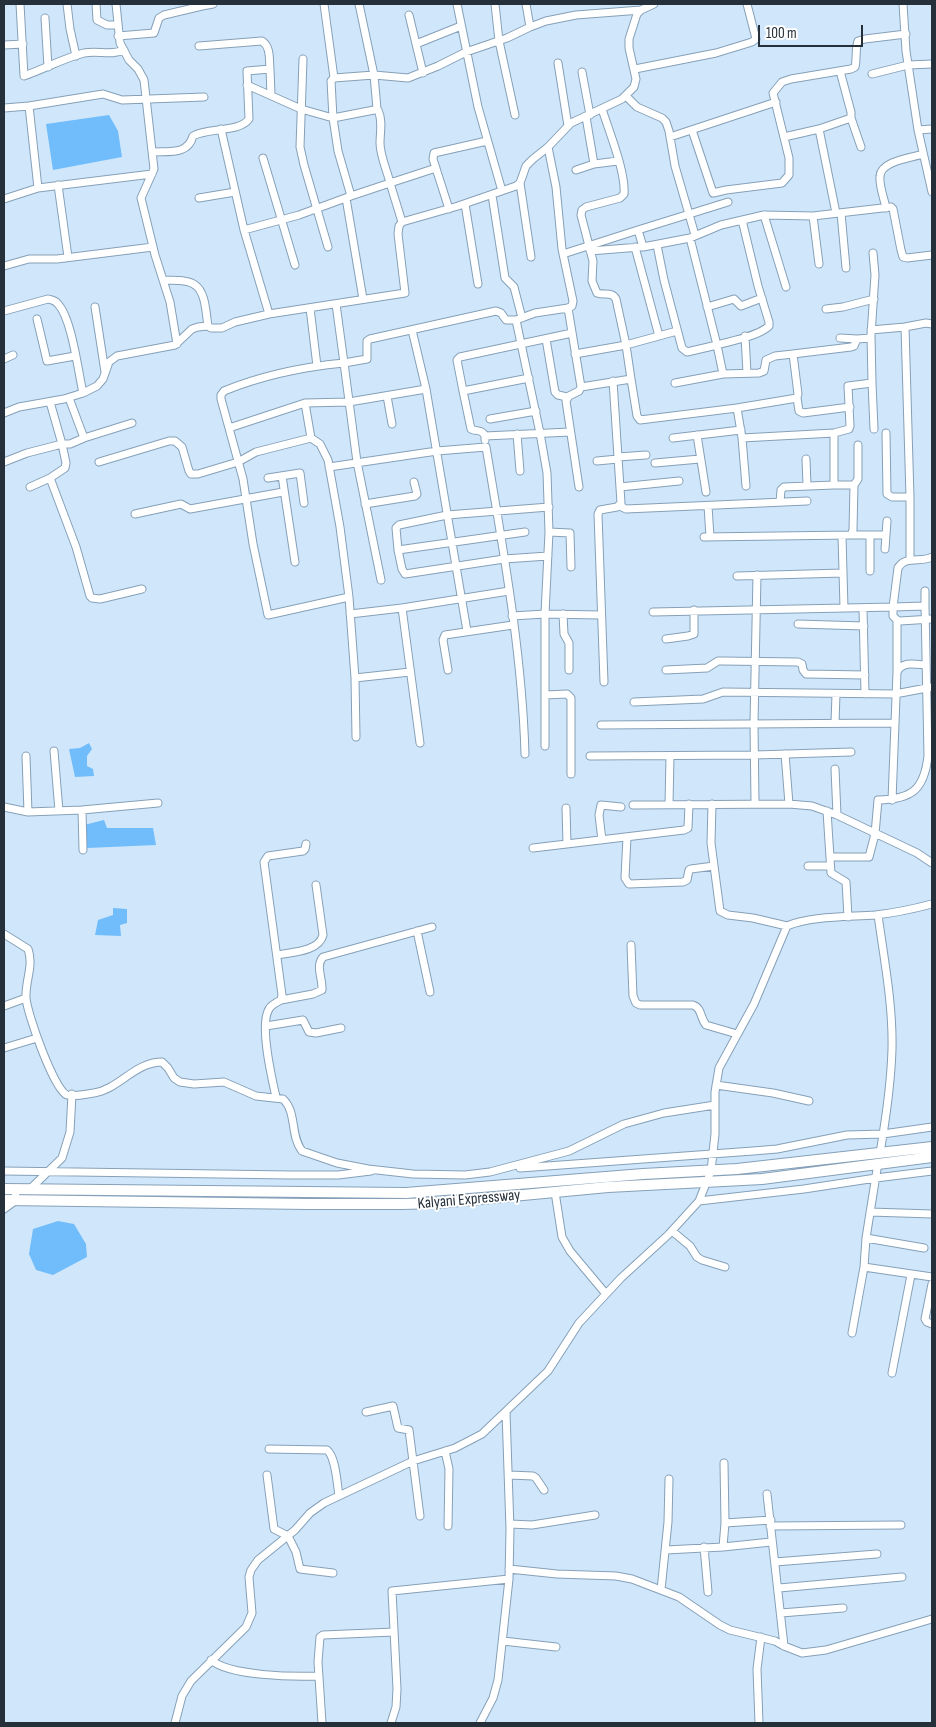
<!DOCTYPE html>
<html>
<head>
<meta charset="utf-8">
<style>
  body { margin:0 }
  #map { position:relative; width:936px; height:1727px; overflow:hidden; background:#d0e7fb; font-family:"Sofia Sans Condensed",sans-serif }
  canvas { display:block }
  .frame { position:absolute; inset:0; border:5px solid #25303a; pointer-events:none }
  .scale { position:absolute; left:758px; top:25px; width:105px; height:22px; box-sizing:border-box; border:2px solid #25303a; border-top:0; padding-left:6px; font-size:15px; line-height:18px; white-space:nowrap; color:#25303a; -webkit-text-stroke:4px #fff; paint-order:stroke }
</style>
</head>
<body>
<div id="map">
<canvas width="936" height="1727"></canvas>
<div class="frame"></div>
<div class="scale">100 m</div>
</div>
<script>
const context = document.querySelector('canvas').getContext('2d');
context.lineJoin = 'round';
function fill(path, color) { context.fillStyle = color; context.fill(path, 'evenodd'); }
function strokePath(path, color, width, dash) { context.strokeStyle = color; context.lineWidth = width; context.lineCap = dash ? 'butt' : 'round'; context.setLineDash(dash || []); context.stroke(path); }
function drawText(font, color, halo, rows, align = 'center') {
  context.font = font + ' "Sofia Sans Condensed",sans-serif'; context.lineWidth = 4; context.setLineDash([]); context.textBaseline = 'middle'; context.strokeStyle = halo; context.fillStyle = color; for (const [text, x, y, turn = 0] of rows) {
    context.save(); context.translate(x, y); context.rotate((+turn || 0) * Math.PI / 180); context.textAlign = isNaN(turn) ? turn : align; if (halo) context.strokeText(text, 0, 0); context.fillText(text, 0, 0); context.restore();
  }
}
fill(new Path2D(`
  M109 115 118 131 122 157 53 170 46 124Z
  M89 743 92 749 87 756V766L93 769 94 776 75 777 69 749 80 748Z
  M104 820 107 828H153L156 845 87 848 84 825Z
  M113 908 127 909V923L120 925 121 936 95 935 98 920 113 915Z
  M58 1221 74 1224 86 1244 87 1257 53 1275 36 1270 29 1254 33 1229Z`), '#71bcfb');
const minor = new Path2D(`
  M20 4 24 76C44 69 64 58 84 53 98 50 111 56 124 50
  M67 4 70 29 76 56
  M96 4 97 20 107 25H118
  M116 4 120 43 129 60 138 69 144 80 154 169 141 198 155 255 170 302 177 344
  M324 4 334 78
  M359 4 374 75 377 109
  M457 4 478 107 502 191
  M495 4 499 41 515 115
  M526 4 530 27
  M903 4 906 51 918 130 932 192
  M202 6 213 4
  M409 15 423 73
  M45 18 48 67
  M118 36 154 33 159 18 164 15 202 6V4
  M416 44 461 26
  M4 45 23 44
  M303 59 300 147 304 165 328 247
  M558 63 568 126
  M270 69 271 95
  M635 69 716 53 752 42 756 39 747 4
  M840 71 851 112V118L861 147
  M582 72 590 115
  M872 74 908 65 932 64
  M247 85 301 109 333 118 338 151 351 196 390 183 402 222
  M626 96 637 107 662 118 666 122 669 131 675 166 695 235
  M4 108 29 106
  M586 117 594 164
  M221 129 244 230
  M819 129 836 213
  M692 130 713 193 726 190 782 183 789 175V158L773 93 782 82 791 79 851 69 855 67C857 59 855 50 858 41L865 39 906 34
  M918 130 932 129
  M670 137 776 102
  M784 137 819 129 851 118
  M153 152C169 151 188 155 193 136 208 127 239 133 249 119L247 71 270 69C269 59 271 47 262 41L199 46
  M263 158 295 265
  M436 168 390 183C387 170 380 156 380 143 380 132 383 121 378 110H374L333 118 331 81 334 78 374 75 408 78 438 66 466 52 507 38 530 27 546 21 576 15 641 10
  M576 170 594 164 618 161
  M520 183 531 257
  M58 185 68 257
  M38 188 29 106 103 94 122 100 204 97
  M492 195 505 278 514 287 522 318
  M199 198 235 192
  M346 198 363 299
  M4 199 38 188 152 174
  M465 204 478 284
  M886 208C884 198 879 186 880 176 881 161 911 158 923 154
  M449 209 433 159 434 153 487 141
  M841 213 846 268
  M764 215 786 287
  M813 216 819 264
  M638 230 728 202
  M690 238 717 345C731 341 759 336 769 326V322L758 286 742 220
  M657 245 664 280 682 348 687 352 717 345 723 374
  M635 247 659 336
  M590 251 640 247
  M563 254 638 230 643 247 690 238 721 225 764 215 813 216 891 207 893 209 901 250 903 257 907 258 932 255
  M4 266 29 259H57L153 247
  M163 280C172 281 188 279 195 285 206 292 206 315 208 326
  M336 304 344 363C302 367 263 375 224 391L221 395V399L243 479 253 544 268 615 349 597 355 678 410 672
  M95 307 105 372
  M707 307 734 299 741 306 762 298
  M310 308 317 366
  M568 308 581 387 631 379 626 345 616 299C612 291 605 296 597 293L592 281 593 261 581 215 582 210 586 207 620 198 624 194C626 173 609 131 602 109
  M826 309 843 307 874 299
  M4 311 48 299C52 300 55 300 58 304 72 319 78 371 83 393
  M269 314 244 230 299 215 351 196
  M37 319 47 361 75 356
  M905 327 910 497V560
  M412 330 426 389
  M871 330 905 327 926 323 932 324
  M745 336 747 373
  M840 338 857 339
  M546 339 555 392 558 395 567 397
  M575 354 626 345 677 331
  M793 354 851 347 854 346 857 339 871 338
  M4 359 13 355
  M631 379 637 416 640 420 737 408
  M675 383 723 374 759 373 764 371 766 360 775 356 793 354 798 394 797 398 737 408 742 438 834 433 849 429 850 426 848 386 872 383 871 335 875 275 873 253
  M872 383 874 429
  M463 391 457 360 460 357 572 333
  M387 396 392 424
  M797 398 799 411 803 413 850 407
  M305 403 349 402 426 389 467 631
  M4 413 19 407 64 399 83 393 97 386 103 379 109 362 117 356 175 345 192 329 198 327 208 326 211 328H222L235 322 269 314 405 293 398 234 399 226 402 222 458 206 516 186 520 183 526 166 533 159 548 147 571 123 622 99 634 87 636 79 629 48V39L637 14 641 10 654 4
  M490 419 536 411
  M834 433V485H854
  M886 433 887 494 892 497H910
  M517 434 520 471
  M697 435 706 492
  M485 436C482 429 477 432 471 429L463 391 529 378
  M84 438 132 423
  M311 438 320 444 328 460 340 527 349 597
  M673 438 741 430
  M742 438 746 486
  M485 440V436L570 432
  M618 457 646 455
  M806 459 807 485
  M597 461 618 459
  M4 462 27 453 62 444 50 402
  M99 462 169 441H175L182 447 189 471 191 474H198L238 462 256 452 311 438 305 403 229 428
  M655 463 700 459
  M329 467 437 451 486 447C503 549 522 651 525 754
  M282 476 295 562
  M50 478 76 547 90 596 92 598 100 599 142 589
  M268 478 300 473 304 503
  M30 487 50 478 65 468 66 463 62 444H70L84 438 69 398
  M579 487 566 401 569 396 579 391 581 387
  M620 487 679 481
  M780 502 781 490 784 487 834 485
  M365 504 415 496 417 494 414 482
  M620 506 626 509 807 501
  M708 506 710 537
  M135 514 181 504 190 509 283 492
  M525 532 398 550 396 528 399 525 447 515 549 507
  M549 532 570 533 571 567
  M851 535H885
  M870 535V571
  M842 536 844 608
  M704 537 851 535 853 530 854 485 858 479V445
  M885 549 887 521
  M398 550 402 569 405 574 504 559 548 556
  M737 576 843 573
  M381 580 357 462 344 363 367 359V341L370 339 496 311 501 313 506 320H516
  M925 591V606
  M863 609 865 694
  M653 612 893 607 898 568C905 555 922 563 932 557
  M350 614 402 608
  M563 614 564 634 569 643V670
  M512 616 545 614 600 615
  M897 620V670
  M798 624 864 626
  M666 639 688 636 694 634V610
  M448 670 443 640 445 635 513 625
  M666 670 707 668 718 661H722L798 662 802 664 803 670 806 674 865 675
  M355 678 356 737
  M604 682 598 514 600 510 617 507 621 503 613 381
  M545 695 567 694 571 698V774
  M634 702 703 699 723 692 895 694 932 687
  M835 723 836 694
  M601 725 894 723
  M420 743 402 608 509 591
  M545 746V614L549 532 547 473 540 433 516 320 535 313 568 308 572 306 573 301 562 249 556 187 548 147
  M54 751 59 811
  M785 754 789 804
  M590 756 755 755 851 752
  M835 769 837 815
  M892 800 897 672C902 661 915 664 925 665
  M712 804 711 843 720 911 728 915 753 918 787 926
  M755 804 754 723 757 575
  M633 805 789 804 812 806 837 815 917 853 932 863
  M669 805 670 756
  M4 807 28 812 26 756
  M566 808 567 844
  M82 810 83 850
  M827 811 831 873 846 882 848 917
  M28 812 82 810 158 803
  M627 837 625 878 629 884 683 882 687 880 689 870 691 869 714 866
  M602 840 599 815 601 805 621 807
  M533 848 684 830 688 828 689 804
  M830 857H869L875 834 878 800C911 799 924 791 928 756L925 606 893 607V616L897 620 900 621 932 619
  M808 866H830
  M878 915C884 959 893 1004 892 1049 891 1084 886 1118 880 1153
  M417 931 430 992
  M4 934 28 949C34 966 25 981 26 998 27 1013 54 1090 67 1095 74 1097 87 1094 94 1093 119 1089 135 1062 162 1062L168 1068 174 1078 180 1082 194 1084 224 1082 256 1096 283 1099C297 1112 290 1136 302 1151L337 1163 368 1169 413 1174 465 1175 490 1172 569 1151 624 1124 664 1113 715 1105
  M631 945 633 996 636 1003 640 1005H693C702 1008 700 1018 706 1025L737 1034
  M277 955C291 952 319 952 323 935L316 885
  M281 1000 313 994 322 990C323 979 315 966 323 957L432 927
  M4 1006 26 998
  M266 1026 303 1020 309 1032 316 1033 341 1028
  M4 1048 37 1038
  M716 1085 773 1093 809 1101
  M276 1097C272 1079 259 1025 269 1009 271 1005 277 1002 281 1000L282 995 264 862 268 856 303 851 305 849 306 844
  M878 1163 866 1238 924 1248
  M520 1168 753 1151 777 1149 847 1135 883 1134 932 1127
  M4 1171 291 1175H338L371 1171
  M29 1190 62 1158 70 1132 72 1094
  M555 1192 562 1237 570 1251 606 1294
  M699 1201 804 1189 876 1178 932 1171
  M4 1209 15 1201 16 1189
  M870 1212 932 1214
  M672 1231 690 1246 697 1257 702 1260 725 1267
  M866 1238 864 1267 932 1277
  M932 1284 925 1319 927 1322 932 1324
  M852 1333 864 1267
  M892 1373 911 1275
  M366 1412 393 1406 398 1428 409 1430 420 1516
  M269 1449 327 1450C336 1457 337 1484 339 1496
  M445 1451 449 1469 448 1526
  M267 1475 274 1529 288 1536 296 1552 300 1569 333 1573
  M509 1475 533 1476 536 1478 544 1490
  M767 1494 784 1646
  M725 1523 771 1520
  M510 1524 532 1525 595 1515
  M770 1526 901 1525
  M704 1547 708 1592
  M723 1547 725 1523 724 1463
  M666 1550 723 1547 771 1542
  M775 1562 877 1554
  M509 1569 557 1574 616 1576 632 1579 679 1597 720 1625 730 1630 775 1641 784 1646 802 1653 826 1650 932 1619
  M779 1588 902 1577
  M661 1590 668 1522 669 1479
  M781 1613 843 1608
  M503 1641 556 1647
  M211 1660C230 1676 293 1677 319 1676
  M175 1723 182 1696 191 1681 246 1627 252 1613 249 1577 251 1570 258 1560 295 1530 310 1513 324 1503 413 1461 455 1448 482 1434 548 1371 579 1323 621 1278 668 1235 699 1201 711 1171 715 1134V1092L719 1068 754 1004 787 926C810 916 849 917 875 915 895 913 913 909 932 904
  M322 1723 318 1662 320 1637 323 1635 394 1632
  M391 1723 396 1707 397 1689 392 1591 509 1579
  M480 1723 493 1698 498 1680 509 1579 510 1529 506 1412
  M759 1723 757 1669 761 1637`);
const highway = new Path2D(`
  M4 1189 406 1193 643 1174 737 1169 932 1147
  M4 1200 308 1204H403L438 1203 608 1187 762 1179 932 1157`);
strokePath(minor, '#85a0b8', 9);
strokePath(highway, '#85a0b8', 12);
strokePath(minor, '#fff', 7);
strokePath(highway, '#fff', 10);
drawText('16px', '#25303a', '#fff', [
  ["Kalyani Expressway",469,1200,-5]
]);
</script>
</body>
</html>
